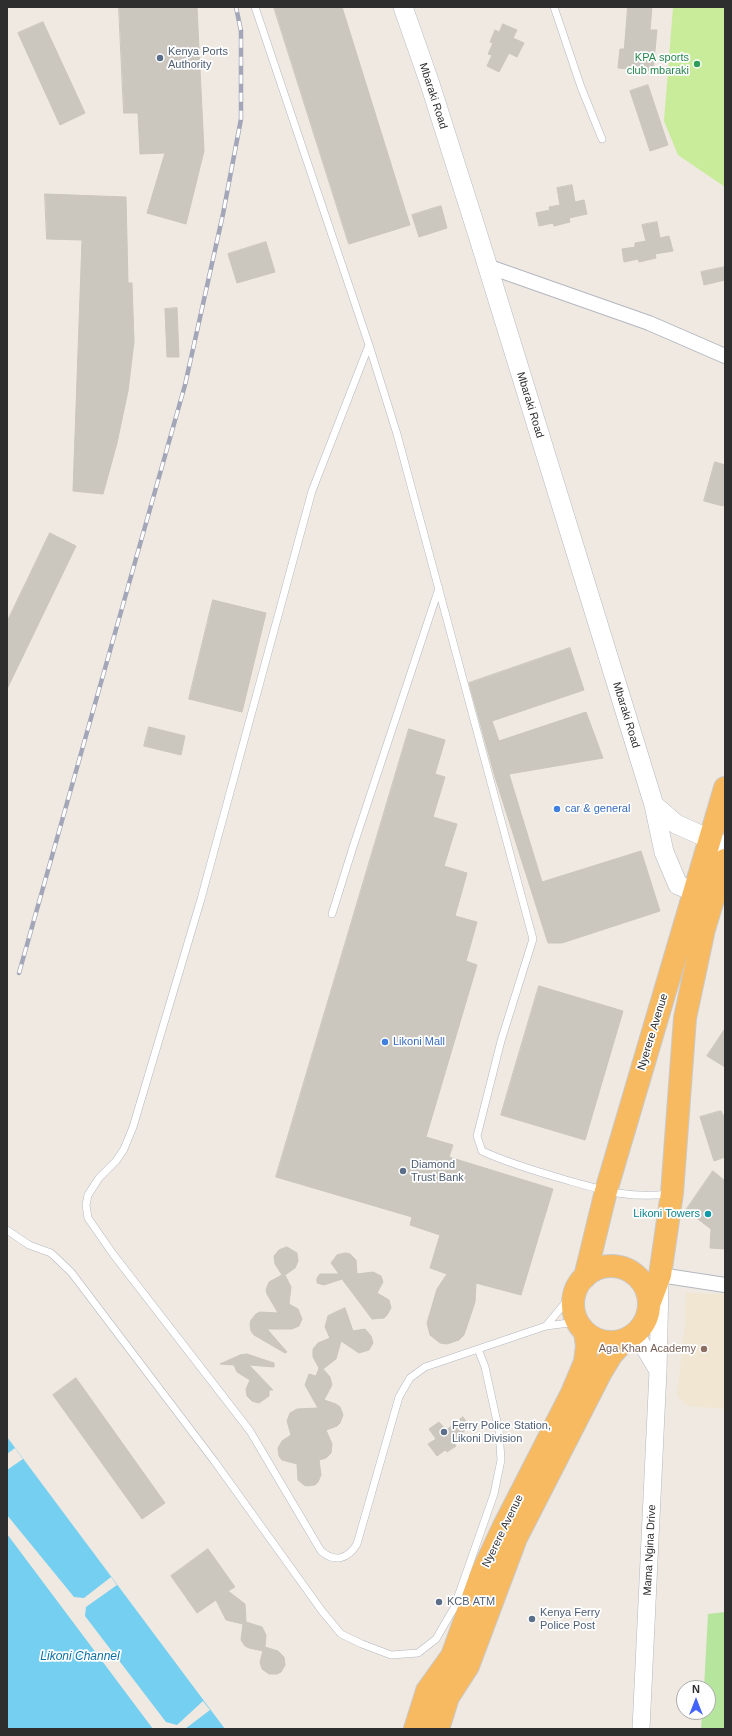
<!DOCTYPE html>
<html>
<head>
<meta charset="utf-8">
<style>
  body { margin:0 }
  #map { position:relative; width:732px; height:1736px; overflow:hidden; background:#efe9e1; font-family:Arial,sans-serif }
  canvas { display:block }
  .frame { position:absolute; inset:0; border:8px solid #2e2e2e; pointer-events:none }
  .north { position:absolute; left:676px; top:1680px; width:40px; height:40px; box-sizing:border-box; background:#fff; border:1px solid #ababab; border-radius:50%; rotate:0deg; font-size:11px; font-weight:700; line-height:16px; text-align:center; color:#2e2e2e }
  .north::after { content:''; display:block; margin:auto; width:14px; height:18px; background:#4264fb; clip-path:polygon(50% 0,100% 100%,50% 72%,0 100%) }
</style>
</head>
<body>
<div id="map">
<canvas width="732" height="1736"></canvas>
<div class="frame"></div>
<div class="north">N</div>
</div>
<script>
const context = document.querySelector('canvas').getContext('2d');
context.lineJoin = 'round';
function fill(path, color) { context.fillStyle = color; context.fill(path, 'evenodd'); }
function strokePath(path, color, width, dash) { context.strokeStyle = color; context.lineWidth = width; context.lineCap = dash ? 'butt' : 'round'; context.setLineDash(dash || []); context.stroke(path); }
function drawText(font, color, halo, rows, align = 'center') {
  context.font = font + ' Arial,sans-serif'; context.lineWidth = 3.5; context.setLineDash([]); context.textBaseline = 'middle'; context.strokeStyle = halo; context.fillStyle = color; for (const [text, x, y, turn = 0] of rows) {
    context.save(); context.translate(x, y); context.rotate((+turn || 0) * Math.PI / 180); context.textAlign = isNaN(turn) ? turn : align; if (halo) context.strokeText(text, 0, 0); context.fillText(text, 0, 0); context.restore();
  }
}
fill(new Path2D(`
  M686 1293 725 1294V1409L688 1406 677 1396 685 1324Z`), '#f0e6d1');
fill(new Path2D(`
  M725 1612V1729H701L702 1712H708V1688H704L708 1614Z`), '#b6e59e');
fill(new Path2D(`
  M673 7H725V187L678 155 664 121Z`), '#c9ec9a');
fill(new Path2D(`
  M7 1437 225 1729H7Z`), '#75cff0');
fill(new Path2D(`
  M15 1448 23 1459 7 1470V1454Z
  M7 1515 74 1597 84 1598 111 1577 117 1585 86 1607 85 1616 166 1722 177 1725 203 1701 210 1710 185 1729H153L7 1534Z`), '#efe9e1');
const building = new Path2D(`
  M119 7H197L204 151 186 224 147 213 165 153 140 154 138 113H124Z
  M274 7H342L410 225 349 244Z
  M628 7H652L650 30H657L653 71 618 68 620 49H624Z
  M43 22 85 113 60 125 18 33Z
  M503 24 517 30 513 38 524 43 517 57 509 53 499 72 487 66 492 55 488 54 493 43 490 42 495 30 499 32Z
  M648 85 668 145 650 151 630 91Z
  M572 185 575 202 584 200 587 214 569 218 570 222 554 226 553 223 539 226 536 213 550 210 549 207 560 205 557 188Z
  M45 194 126 197 128 283H132L134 342 128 391 117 443 103 494 73 491 82 240 47 239Z
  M441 206 447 228 419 237 412 215Z
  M657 222 660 238 669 236 673 251 655 254 656 258 639 262 638 259 624 262 622 249 635 247V243L646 241 642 225Z
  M266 242 275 272 237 283 228 254Z
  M725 267V280L704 285 701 272Z
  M177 308 179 357H167L165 309Z
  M715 462 725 465V499L723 506 704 501Z
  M50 533 76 546 7 689V622Z
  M213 600 266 613 242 712 189 699Z
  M570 648 584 690 492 721 499 741 586 712 603 758 509 774 542 882 641 851 660 911 562 943H548L495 777 469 683Z
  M149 727 185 736 181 755 144 746Z
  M409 729 445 740 435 774 445 777 433 817 457 824 444 866 467 873 455 916 477 922 466 961 477 965 426 1137 453 1145 449 1157 553 1189 521 1295 476 1283 475 1302 464 1335 459 1340 447 1344 440 1343 430 1335 427 1323 437 1289 447 1274 430 1268 440 1235 410 1225 412 1217 276 1177Z
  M539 986 623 1011 585 1140 501 1115Z
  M725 1029V1067L707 1056Z
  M721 1111 725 1119V1157L714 1161 700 1117Z
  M713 1171 725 1181V1249L710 1248 711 1229 686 1210Z
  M287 1247 297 1253 298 1261 295 1268 285 1275 291 1287 289 1304 298 1309 302 1319 299 1326 292 1329H267L287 1352 285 1353 254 1335 251 1331 250 1324 251 1320 256 1314 260 1312 278 1313 267 1294 266 1290 269 1282 282 1275 275 1264 274 1256 279 1250Z
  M346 1253 350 1254 356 1260 357 1274 373 1272 381 1276 383 1282 377 1293 389 1300 391 1308 387 1315 384 1318 372 1319 342 1279 324 1285 317 1283V1278L320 1274H339L331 1263 337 1255Z
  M345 1308 353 1331 365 1329 371 1336 373 1343 369 1350 359 1353 341 1341 336 1359 323 1369 330 1377 332 1385 324 1400 336 1404 340 1407 343 1415 340 1423 337 1426 326 1430 332 1444 331 1453 326 1458 319 1460 321 1475 318 1482 315 1485 307 1486 304 1485 298 1480 297 1464 282 1460 279 1456 278 1448 282 1441 291 1435 287 1421 290 1413 297 1409 318 1408 305 1385 309 1374 316 1376 319 1368 313 1357V1349L318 1343 330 1338 325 1327 328 1316Z
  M247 1354 274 1363V1367L249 1365 273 1390H269V1396L259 1403 252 1401 247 1396 246 1389 250 1380 237 1372 234 1365 220 1364 240 1355Z
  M76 1378 165 1503 142 1519 53 1395Z
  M463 1417 470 1427 463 1432 465 1436 454 1443 456 1446 447 1452 445 1450 437 1456 428 1444 436 1439 429 1429 439 1422 446 1430Z
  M208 1549 235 1587 228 1591 245 1604 246 1622 262 1627 266 1635 265 1647 278 1651 284 1657 285 1665 281 1672 277 1674H269L262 1669 260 1662 263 1651 249 1648 245 1646 241 1640 243 1624 226 1620 216 1600 197 1613 171 1576Z`);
fill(building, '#cbc7bf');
strokePath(building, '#cbc5ba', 1);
const service = new Path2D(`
  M255 7 369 345 397 434 533 939 501 1041 477 1136 482 1151C508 1163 535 1171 563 1179 602 1190 628 1199 669 1194
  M554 7 581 87 602 139
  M369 345 312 491 201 899 133 1127 124 1149 116 1161 99 1178 88 1195 86 1205 88 1218 113 1254 250 1431 321 1551C335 1563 348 1559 357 1544L399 1397 410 1378 425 1367 546 1326 577 1322
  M332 914 353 847 439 588
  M7 1230 29 1245 51 1253 71 1272 215 1462 322 1611 341 1634 362 1644 391 1655 418 1653 436 1639 454 1608 494 1494 501 1460 499 1431 485 1367 478 1349
  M546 1326 575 1291`);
const minor = new Path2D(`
  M487 266 649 323 725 356
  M660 1275 725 1285`);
const tertiary = new Path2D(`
  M636 1334 658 1371
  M641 1729 658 1371 660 1284`);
const secondary = new Path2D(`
  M403 7 430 84 477 232 654 805 664 852 678 885 707 897
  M654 805 676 824 725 846`);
const trunk = new Path2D(`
  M573 1304a38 38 0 1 1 76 0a38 38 0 1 1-76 0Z
  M585 1277 606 1191 725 788
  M650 1302 660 1275 672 1193 685 1018 704 929 725 860
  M415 1729 427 1691 452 1656 482 1573 503 1528 572 1393 585 1362 587 1346 585 1332
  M438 1729 448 1697 468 1666 516 1538 601 1372 612 1354 625 1340`);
strokePath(service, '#b4b7c1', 8);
strokePath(minor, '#b4b7c1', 16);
strokePath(tertiary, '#b4b7c1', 18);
strokePath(secondary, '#b4b7c1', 20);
strokePath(trunk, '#c9c9c9', 24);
strokePath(service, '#fff', 7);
strokePath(minor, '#fff', 14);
strokePath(tertiary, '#fff', 17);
strokePath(secondary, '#fff', 19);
strokePath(trunk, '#f8ba60', 22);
const rail = new Path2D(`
  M19 973 185 385 223 214 241 119V31L236 7`);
strokePath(rail, '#a3a6b8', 4.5);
strokePath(rail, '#fff', 3, [9]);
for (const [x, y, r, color] of [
  [160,58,4,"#5c6f8a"],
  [697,64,4,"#2e9e5b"],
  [557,809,4,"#3f7fe0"],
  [385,1042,4,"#3f7fe0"],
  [403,1171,4,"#5c6f8a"],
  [708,1214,4,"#0f9aa8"],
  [704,1349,4,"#8d6e63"],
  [444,1432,4,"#5c6f8a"],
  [439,1602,4,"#5c6f8a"],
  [532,1619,4,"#5c6f8a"]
]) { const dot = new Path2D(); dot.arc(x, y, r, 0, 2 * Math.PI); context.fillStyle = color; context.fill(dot); strokePath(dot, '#fff', 1.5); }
drawText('11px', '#4e5e75', '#fff', [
  ["Kenya Ports",168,52],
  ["Authority",168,65],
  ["Diamond",411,1165],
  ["Trust Bank",411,1178],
  ["Ferry Police Station,",452,1426],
  ["Likoni Division",452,1439],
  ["KCB ATM",447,1602],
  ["Kenya Ferry",540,1613],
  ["Police Post",540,1626]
], 'left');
drawText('11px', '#27864d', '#fff', [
  ["KPA sports",689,58],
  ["club mbaraki",689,71]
], 'right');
drawText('11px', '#2e2e2e', '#fff', [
  ["Mbaraki Road",433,96,72],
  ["Mbaraki Road",530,405,73],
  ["Mbaraki Road",626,715,73],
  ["Nyerere Avenue",653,1032,-73],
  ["Nyerere Avenue",503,1531,-64],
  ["Mama Ngina Drive",650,1550,-87]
]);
drawText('11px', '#366cbe', '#fff', [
  ["car & general",565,809],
  ["Likoni Mall",393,1042]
], 'left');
drawText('11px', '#0d838f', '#fff', [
  ["Likoni Towers",700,1214]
], 'right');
drawText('11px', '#785e54', '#fff', [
  ["Aga Khan Academy",696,1349]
], 'right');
drawText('italic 12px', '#0d6fa3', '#fff', [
  ["Likoni Channel",80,1657]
]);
</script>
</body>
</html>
